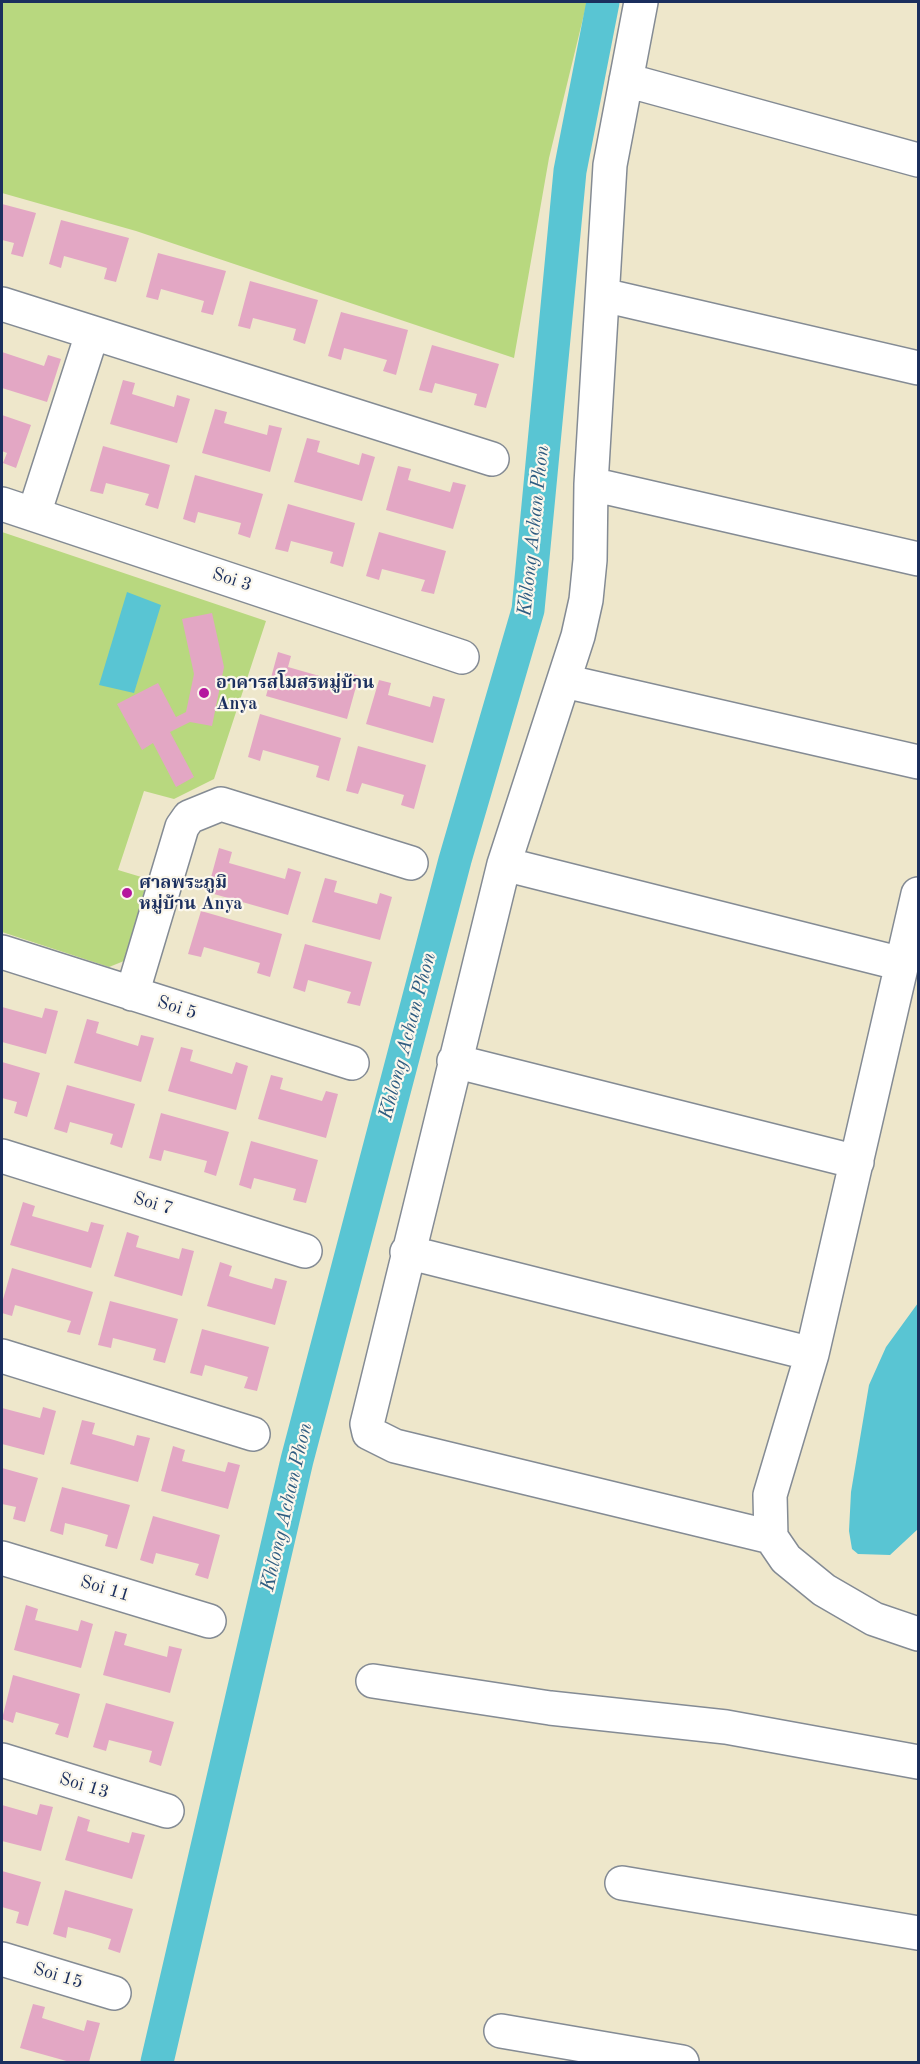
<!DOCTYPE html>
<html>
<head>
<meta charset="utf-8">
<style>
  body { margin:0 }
  #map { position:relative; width:920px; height:2064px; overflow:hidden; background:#eee7cb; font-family:"Old Standard TT",serif }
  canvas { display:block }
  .frame { position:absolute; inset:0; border:3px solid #1b2f5e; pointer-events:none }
</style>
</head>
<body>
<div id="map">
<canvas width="920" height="2064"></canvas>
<div class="frame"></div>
</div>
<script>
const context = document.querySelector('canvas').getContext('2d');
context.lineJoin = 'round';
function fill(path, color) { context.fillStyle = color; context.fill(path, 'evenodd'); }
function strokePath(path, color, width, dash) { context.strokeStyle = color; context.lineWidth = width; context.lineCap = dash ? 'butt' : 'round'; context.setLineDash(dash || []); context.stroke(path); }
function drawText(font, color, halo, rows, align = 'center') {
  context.font = font + ' "Old Standard TT","Noto Serif Thai",serif'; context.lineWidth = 4.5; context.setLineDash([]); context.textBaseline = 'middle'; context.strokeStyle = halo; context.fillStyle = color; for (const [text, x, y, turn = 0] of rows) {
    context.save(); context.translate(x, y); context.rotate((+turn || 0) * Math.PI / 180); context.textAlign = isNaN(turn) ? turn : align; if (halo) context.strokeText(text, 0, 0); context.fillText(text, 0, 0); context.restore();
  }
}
fill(new Path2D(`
  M2 2H587L549 158 514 358 136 231 2 193Z
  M2 532 266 621 214 779 174 799 144 791 118 870 148 879 124 961 109 967 2 932Z`), '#b8d87f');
fill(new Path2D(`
  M127 592 161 605 134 693 99 685Z
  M918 1303V1529L890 1555 858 1554 852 1549 849 1531 851 1492 869 1385 886 1347Z`), '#59c5d3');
strokePath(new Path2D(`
  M157 2062 297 1460 455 860 528 610 570 171 603 2`), '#59c5d3', 33);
fill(new Path2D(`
  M2 204 36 213 23 257 11 254 14 243 2 240Z
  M61 220 129 238 116 282 104 279 107 268 64 256 61 268 49 264Z
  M158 253 226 271 213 315 201 312 204 301 161 289 158 300 146 297Z
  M250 281 318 300 305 344 293 340 296 329 253 318 250 329 238 326Z
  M341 312 408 330 396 375 383 371 387 360 344 348 341 360 328 356Z
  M432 345 499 364 486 408 474 405 477 394 435 383 432 393 419 390Z
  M2 352 44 366 48 355 61 359 47 402 2 388Z
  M123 380 135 383 132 394 174 407 177 395 190 399 177 443 110 424Z
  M215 409 227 412 224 423 267 435 269 425 282 428 270 472 202 453Z
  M2 415 31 425 16 468 3 463 7 453 2 451Z
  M307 438 320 441 317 452 359 465 362 453 375 457 362 501 294 482Z
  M103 446 170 465 158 509 145 505 149 494 106 483 103 494 90 491Z
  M398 466 411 469 408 480 450 492 453 482 466 485 453 529 386 510Z
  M195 475 263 494 250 538 238 534 241 523 198 512 195 523 183 519Z
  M288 504 355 523 343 567 330 563 333 552 291 541 288 552 275 549Z
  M379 532 446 551 434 594 421 591 425 580 382 569 379 580 366 576Z
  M212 613 224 667 212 726 190 722 170 732 194 777 176 787 153 743 142 750 117 704 158 683 176 717 186 712 194 674 182 619Z
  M278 652 291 656 288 667 344 683 347 672 359 676 347 719 266 696Z
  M379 680 391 683 388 695 430 707 433 696 445 699 433 743 366 724Z
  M260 714 341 738 329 781 316 777 319 766 263 750 260 761 248 757Z
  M358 746 426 765 414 809 401 805 404 795 362 783 358 794 346 791Z
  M219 848 232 852 229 863 285 879 288 868 301 872 288 915 207 892Z
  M325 878 337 881 334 892 377 904 380 893 392 897 380 940 312 922Z
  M201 911 282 934 270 977 257 973 260 963 204 947 201 957 188 954Z
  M305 944 372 962 360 1006 347 1003 351 992 308 980 305 992 293 988Z
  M2 1007 42 1018 45 1008 58 1011 46 1054 2 1042Z
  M87 1019 99 1022 96 1033 138 1046 141 1035 154 1038 141 1082 74 1063Z
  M181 1047 193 1050 190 1061 232 1074 236 1062 248 1066 236 1110 168 1091Z
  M2 1062 40 1073 27 1117 14 1113 17 1102 2 1098Z
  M271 1075 283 1078 280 1089 322 1101 326 1091 338 1094 326 1138 258 1119Z
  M67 1085 135 1104 122 1148 110 1144 113 1134 70 1122 67 1133 54 1129Z
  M161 1113 229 1132 216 1176 204 1172 207 1161 164 1150 161 1161 149 1158Z
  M251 1141 318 1160 306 1203 293 1200 296 1189 254 1178 251 1189 239 1185Z
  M23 1202 35 1206 32 1216 88 1232 91 1222 104 1225 91 1268 10 1245Z
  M127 1232 139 1236 136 1247 179 1259 182 1248 194 1251 182 1296 114 1276Z
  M220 1262 232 1266 229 1276 251 1283 272 1289 275 1278 287 1281 275 1325 207 1306Z
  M12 1268 93 1292 80 1335 67 1332 71 1321 15 1305 12 1316 2 1313V1303Z
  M110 1301 178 1319 165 1363 153 1360 156 1349 113 1338 111 1348 98 1345Z
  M202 1329 269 1347 257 1391 244 1388 248 1377 205 1365 202 1376 190 1373Z
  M43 1407 56 1411 44 1455 2 1444V1408L40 1418Z
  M82 1420 95 1423 92 1434 114 1440 134 1446 137 1435 150 1438 138 1482 70 1464Z
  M173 1446 185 1450 182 1461 225 1472 228 1462 240 1465 228 1509 161 1491Z
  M2 1468 38 1478 25 1522 13 1519 16 1507 2 1504Z
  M62 1487 130 1505 117 1549 105 1546 108 1535 88 1529 65 1523 63 1535 50 1531Z
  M153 1516 220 1535 208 1579 195 1575 199 1564 156 1553 153 1564 140 1560Z
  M26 1605 38 1609 35 1620 78 1631 81 1620 93 1624 81 1668 14 1650Z
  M115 1631 127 1634 124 1645 167 1657 169 1646 182 1649 170 1693 103 1675Z
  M13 1675 80 1694 68 1738 55 1734 59 1724 16 1712 13 1723 2 1719Z
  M106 1703 174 1722 161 1766 149 1762 152 1751 109 1740 106 1751 93 1747Z
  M40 1804 53 1807 41 1851 2 1841V1805L37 1815Z
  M78 1816 90 1820 87 1831 129 1843 132 1832 145 1835 132 1879 65 1860Z
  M2 1871 41 1882 28 1926 16 1923 19 1912 2 1907Z
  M65 1890 133 1909 120 1953 108 1949 111 1939 91 1933 68 1927 66 1938 53 1934Z
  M33 2004 45 2007 42 2018 84 2031 87 2020 100 2023 89 2062H70L20 2048Z`), '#e3a7c4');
const minor = new Path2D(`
  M641 2 610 165 591 484 590 560 586 600 578 636 504 864 367 1424 369 1433 395 1446 771 1537
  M626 80 918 160
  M603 295 918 368
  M2 304 492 459
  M591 484 918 559
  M2 504 462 657
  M34 514 92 334
  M564 681 918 762
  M504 864 902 964
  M918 894 812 1354 770 1495 771 1537 786 1559 824 1590 874 1619 918 1634
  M2 952 352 1063
  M132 994 182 827 189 817 221 804 411 863
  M454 1061 857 1162
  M2 1156 305 1251
  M407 1252 812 1354
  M2 1356 253 1434
  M2 1558 209 1621
  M373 1681 550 1708 726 1727 918 1762
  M2 1760 167 1811
  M622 1883 918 1933
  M2 1959 114 1993
  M501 2031 682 2062`);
strokePath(minor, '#848b94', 36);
strokePath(minor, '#fff', 33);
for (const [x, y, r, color] of [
  [204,693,6,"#b5179e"],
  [127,893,6,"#b5179e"]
]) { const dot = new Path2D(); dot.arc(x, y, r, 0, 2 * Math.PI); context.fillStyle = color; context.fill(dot); strokePath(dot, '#fbf7ec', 2); }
drawText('18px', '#1b2f5e', '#fbf7ec', [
  ["Soi 3",232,580,18],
  ["Soi 5",177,1008,18],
  ["Soi 7",153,1204,17],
  ["Soi 11",105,1589,17],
  ["Soi 13",84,1786,17],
  ["Soi 15",58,1976,17]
]);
drawText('bold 18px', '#1b2f5e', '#fbf7ec', [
  ["อาคารสโมสรหมู่บ้าน",216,683],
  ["Anya",216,704],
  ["ศาลพระภูมิ",139,883],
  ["หมู่บ้าน Anya",139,904]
], 'left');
drawText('italic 20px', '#2e5c81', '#fbf7ec', [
  ["Khlong Achan Phon",534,531,-84],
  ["Khlong Achan Phon",408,1036,-75],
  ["Khlong Achan Phon",287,1507,-77]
]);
</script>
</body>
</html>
